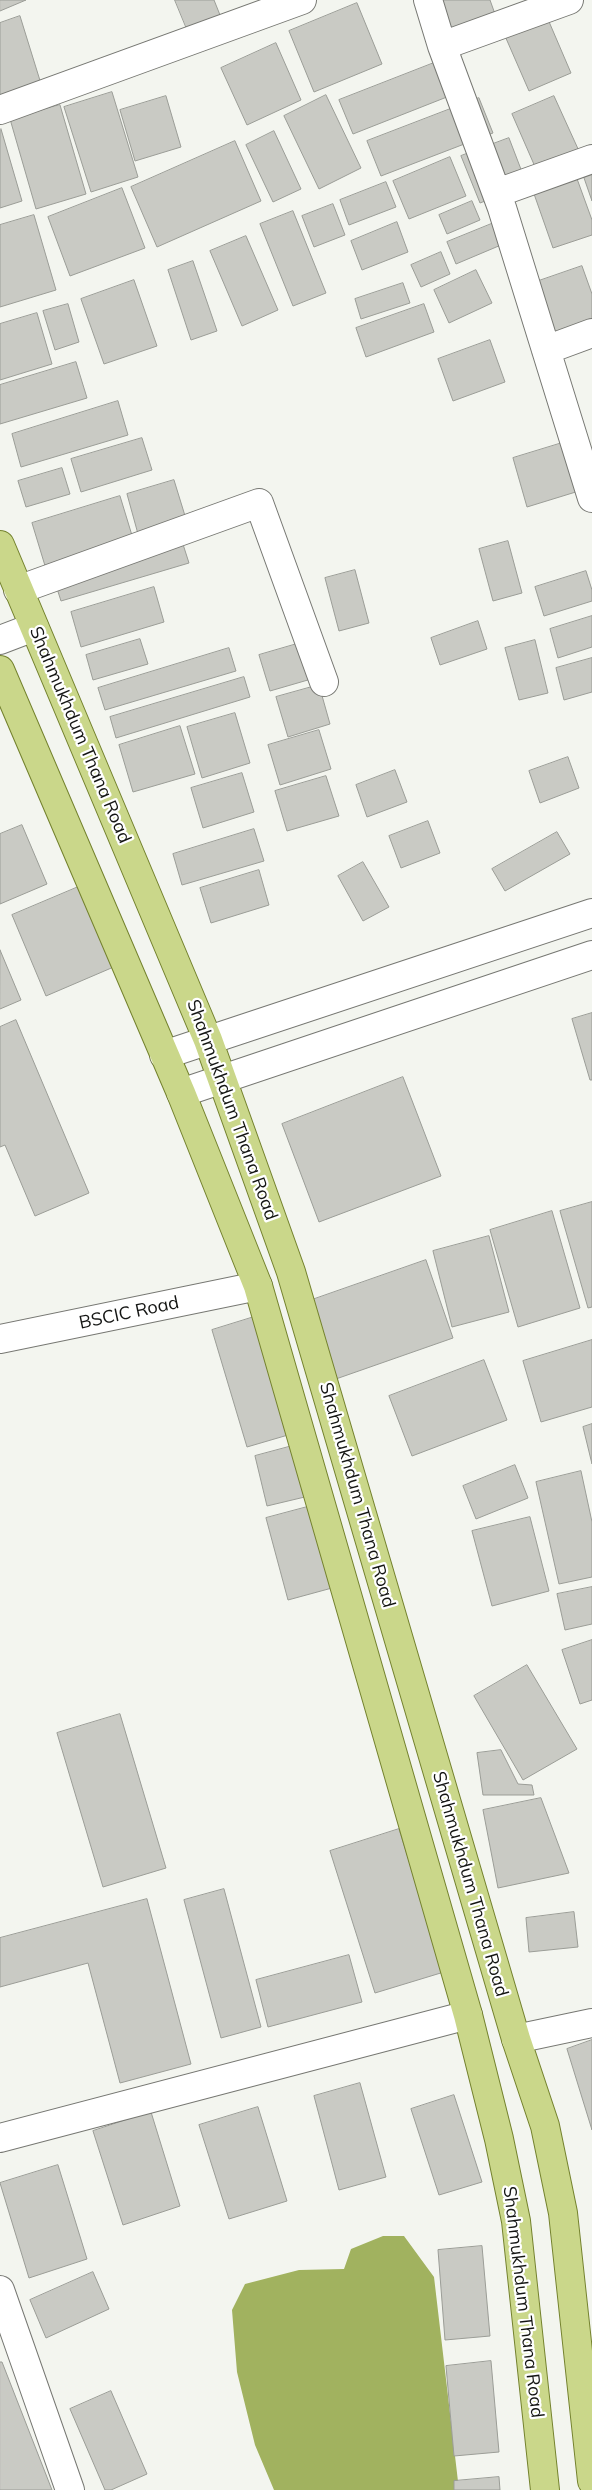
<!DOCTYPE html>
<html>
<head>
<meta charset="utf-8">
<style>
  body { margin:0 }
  canvas { display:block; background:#f3f5ef }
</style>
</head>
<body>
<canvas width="592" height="2490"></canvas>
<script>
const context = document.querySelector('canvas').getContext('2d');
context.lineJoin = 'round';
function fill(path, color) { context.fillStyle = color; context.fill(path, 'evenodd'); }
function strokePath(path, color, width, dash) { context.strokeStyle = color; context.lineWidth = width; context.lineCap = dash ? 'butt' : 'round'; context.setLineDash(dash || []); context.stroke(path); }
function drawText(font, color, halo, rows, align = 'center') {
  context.font = font + ' Mulish,sans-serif'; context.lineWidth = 4.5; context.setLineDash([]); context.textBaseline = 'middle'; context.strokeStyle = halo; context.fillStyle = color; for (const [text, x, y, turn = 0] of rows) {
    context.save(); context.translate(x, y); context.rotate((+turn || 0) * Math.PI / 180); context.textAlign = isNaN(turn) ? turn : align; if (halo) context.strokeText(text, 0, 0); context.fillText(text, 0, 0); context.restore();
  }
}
fill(new Path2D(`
  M383 2236H404L434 2277 459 2490H274L255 2445 237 2372 232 2310 245 2284 299 2270 344 2269 351 2249Z`), '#a1b25f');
const building = new Path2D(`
  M0 0H26L0 11Z
  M175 0H214L220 15 187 29Z
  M441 0H490L495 14 452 29Z
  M357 3 382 64 314 92 289 31Z
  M20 16 42 87 0 100V23Z
  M547 17 571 73 529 91 505 36Z
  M276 43 301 100 247 125 221 68Z
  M439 61 452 95 353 134 339 100Z
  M112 92 138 177 91 192 64 107Z
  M326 95 361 168 319 189 284 116Z
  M166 96 181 147 135 161 120 110Z
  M554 96 579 151 536 169 512 114Z
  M479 98 493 133 381 176 367 141Z
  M60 105 86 194 36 209 10 119Z
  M1 129 22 201 0 208V130Z
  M274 131 301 189 273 202 246 145Z
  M509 138 527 185 480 203 461 156Z
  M235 141 261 201 157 247 131 187Z
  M450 157 466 196 409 219 393 181Z
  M592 172V201L583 175Z
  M576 176 592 220V235L553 248 533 191Z
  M386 182 396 207 349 225 340 200Z
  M122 188 145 248 70 276 48 217Z
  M472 201 480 220 447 234 439 215Z
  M333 204 345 235 314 247 302 216Z
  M293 211 326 293 293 306 260 224Z
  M34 215 56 290 0 307V225Z
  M511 216 520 237 456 264 447 242Z
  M397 222 408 252 362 270 351 241Z
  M246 236 278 310 242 326 210 251Z
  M441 252 450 274 421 287 411 265Z
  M193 261 217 331 191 340 168 270Z
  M582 266 592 294V321L549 336 530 284Z
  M476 270 492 303 449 323 434 290Z
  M134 280 157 346 104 364 81 299Z
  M403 283 410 303 361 319 355 299Z
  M68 304 79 342 55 350 43 311Z
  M424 304 434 332 366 357 356 328Z
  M37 313 52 364 0 380V324Z
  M490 340 505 382 453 401 438 359Z
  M76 362 87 398 0 424V385Z
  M118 401 128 435 21 467 12 434Z
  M585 436 592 487 527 507 513 458Z
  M142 438 152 470 81 492 71 459Z
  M62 468 70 494 26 507 18 481Z
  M174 480 186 519 138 534 127 494Z
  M120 496 134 542 46 569 32 523Z
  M181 538 189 563 61 601 53 576Z
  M508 541 522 593 493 601 479 549Z
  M355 570 369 623 339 631 325 578Z
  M586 571 592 590V601L544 616 535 587Z
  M154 587 164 622 81 647 71 612Z
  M592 616V647L558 658 550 629Z
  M478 621 487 649 440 665 431 638Z
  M321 637 332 673 270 691 259 655Z
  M140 639 148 664 93 680 86 655Z
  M535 640 548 693 519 700 505 648Z
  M229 648 236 671 105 710 98 688Z
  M592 658V692L564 700 556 668Z
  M244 677 250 697 116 738 110 717Z
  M319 685 330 724 288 737 276 697Z
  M235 713 250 763 202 778 187 727Z
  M180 726 195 774 133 792 119 745Z
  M319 730 331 769 280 785 268 745Z
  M568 757 579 788 540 803 529 771Z
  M395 770 407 802 367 817 356 785Z
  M242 773 254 812 203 828 191 788Z
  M326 776 339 816 287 831 275 791Z
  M428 821 440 853 401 868 389 836Z
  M22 825 47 884 0 904V834Z
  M254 829 264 861 182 885 173 854Z
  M557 832 570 854 505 891 492 869Z
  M363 862 389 907 363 921 338 876Z
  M259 870 269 905 211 923 200 888Z
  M83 885 116 966 46 996 12 915Z
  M0 950 21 1000 0 1009Z
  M592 1013V1080H590L572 1019Z
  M16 1020 89 1193 35 1216 5 1145 0 1147V1027Z
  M403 1077 441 1176 319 1222 282 1124Z
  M592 1202V1307L588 1308 560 1211Z
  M552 1211 580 1308 518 1327 490 1230Z
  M489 1236 509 1312 452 1327 433 1251Z
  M426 1260 453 1338 333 1380 306 1302Z
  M254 1317 288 1435 247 1447 212 1330Z
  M592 1340V1407L541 1422 523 1361Z
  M484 1360 507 1420 412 1456 389 1396Z
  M592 1424V1464L583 1427Z
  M296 1445 309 1496 267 1506 255 1456Z
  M515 1465 528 1498 476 1519 463 1486Z
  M581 1471 592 1522V1577L559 1584 536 1482Z
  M311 1506 332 1588 288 1600 266 1518Z
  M530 1517 549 1591 492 1606 472 1531Z
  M592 1587V1624L565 1630 557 1594Z
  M592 1640V1700L580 1704 562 1650Z
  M527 1665 577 1749 523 1780 474 1696Z
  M120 1714 166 1868 103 1887 57 1733Z
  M501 1750 518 1784 532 1785 534 1795H483L477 1753Z
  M541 1798 569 1873 498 1888 483 1810Z
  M399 1829 444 1972 375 1993 330 1851Z
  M224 1889 261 2027 221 2038 184 1900Z
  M147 1899 191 2064 120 2083 88 1963 0 1987V1938Z
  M574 1912 578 1947 529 1952 526 1918Z
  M349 1955 362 2002 268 2027 256 1980Z
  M592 2040V2130L567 2049Z
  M360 2083 386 2177 339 2190 314 2096Z
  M454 2095 482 2182 439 2195 411 2109Z
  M258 2107 287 2201 229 2219 199 2125Z
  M151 2112 180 2206 123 2225 93 2131Z
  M58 2165 87 2259 29 2278 0 2183Z
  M482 2246 490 2336 445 2340 438 2250Z
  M93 2272 109 2309 46 2338 30 2300Z
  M491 2361 499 2452 454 2456 446 2366Z
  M0 2362H2L52 2490H0Z
  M111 2391 147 2474 111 2490H105L70 2409Z
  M499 2477 500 2490H454V2481Z`);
fill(building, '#c9cac4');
strokePath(building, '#9b9d97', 1);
const minor = new Path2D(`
  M428 0 442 46 502 208 592 498
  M442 46 569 0
  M0 110 302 0
  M497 193 592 159
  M546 350 592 333
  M18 590 259 503 324 682
  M0 640 34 627
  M164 1055 592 913
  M181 1093 592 955
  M0 1339 258 1286
  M516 2039 592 2023
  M0 2138 468 2015
  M0 2290 70 2490`);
const major = new Path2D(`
  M0 545 208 1040 291 1272 516 2039 545 2126 563 2213 592 2481
  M0 670 181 1093 258 1286 468 2015 499 2139 516 2221 545 2490`);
strokePath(minor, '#777873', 30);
strokePath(major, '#74822e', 30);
strokePath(minor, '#fff', 28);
strokePath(major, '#cad78a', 28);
drawText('18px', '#141513', '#fff', [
  ["Shahmukhdum Thana Road",80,735,67],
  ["Shahmukhdum Thana Road",232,1110,70],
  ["BSCIC Road",129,1313,-12],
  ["Shahmukhdum Thana Road",357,1495,74],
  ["Shahmukhdum Thana Road",470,1884,74],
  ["Shahmukhdum Thana Road",523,2302,83]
]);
</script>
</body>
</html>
